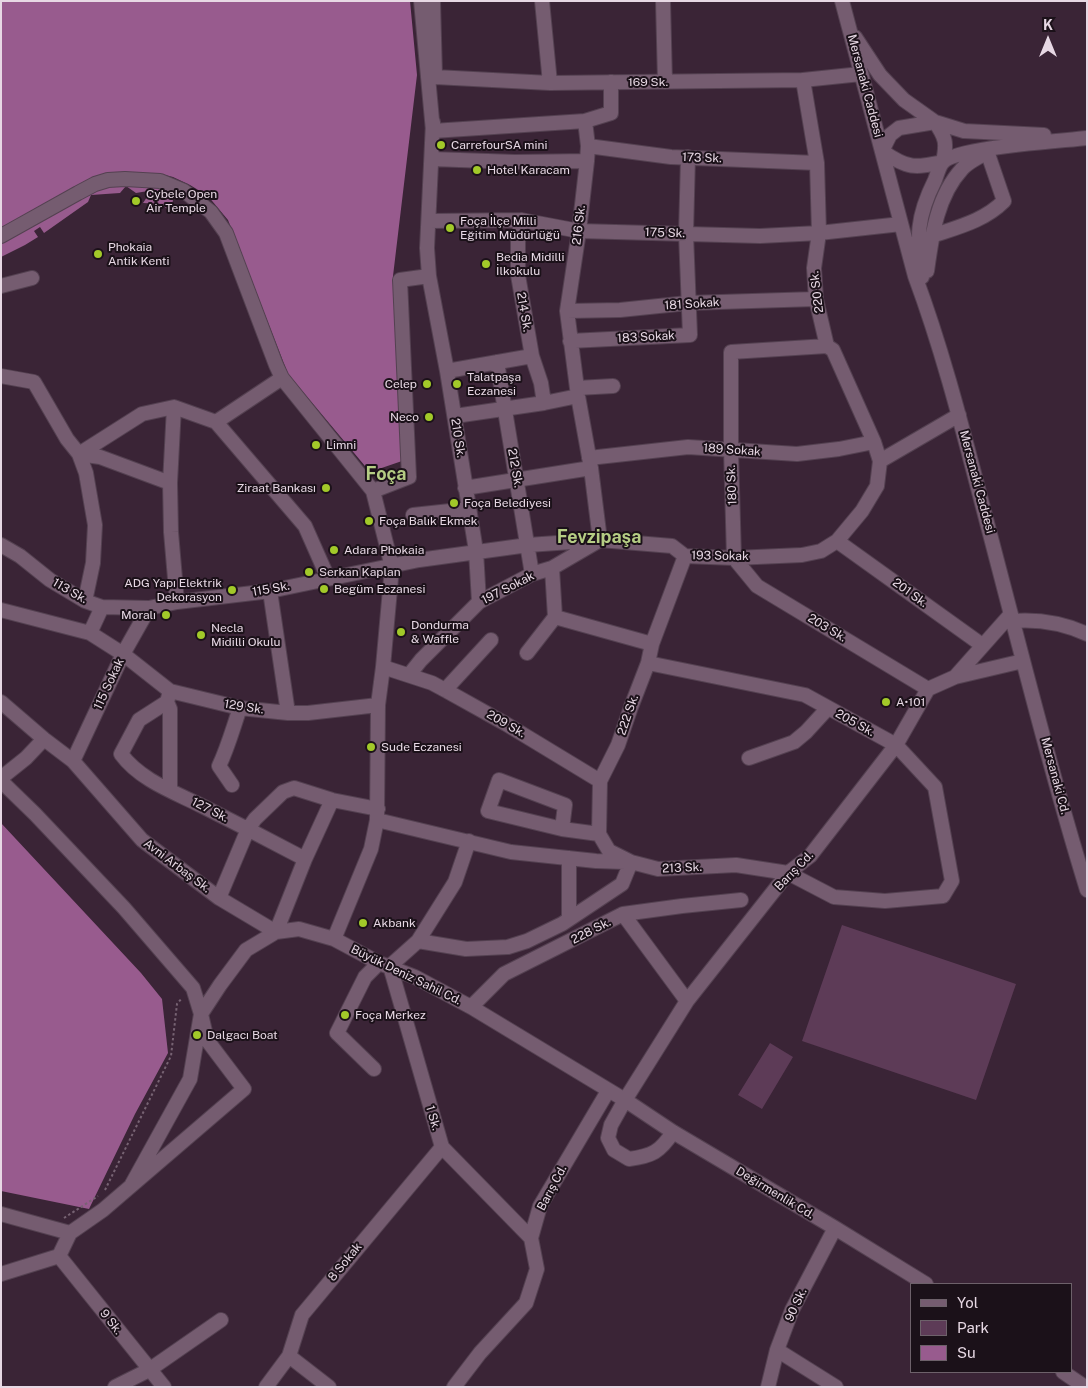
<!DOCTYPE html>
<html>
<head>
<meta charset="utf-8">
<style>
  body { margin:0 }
  #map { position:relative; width:1088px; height:1388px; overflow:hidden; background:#3a2436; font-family:"Public Sans",sans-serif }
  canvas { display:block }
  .frame { position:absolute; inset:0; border:2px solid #e7d8e4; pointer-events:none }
  .legend { position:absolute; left:910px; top:1283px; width:162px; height:90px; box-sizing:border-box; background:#1b1119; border:1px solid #6d616a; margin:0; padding:6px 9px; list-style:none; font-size:15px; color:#e7d8e4 }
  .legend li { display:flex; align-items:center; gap:10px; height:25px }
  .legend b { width:25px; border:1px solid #6d616a }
  .north { position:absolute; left:1023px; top:15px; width:50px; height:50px; -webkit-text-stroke:4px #1b1119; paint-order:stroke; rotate:0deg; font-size:14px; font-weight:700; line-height:20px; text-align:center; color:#e7d8e4 }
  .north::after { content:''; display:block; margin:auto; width:18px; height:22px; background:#e7d8e4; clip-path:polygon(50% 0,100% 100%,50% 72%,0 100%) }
</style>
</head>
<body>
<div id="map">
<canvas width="1088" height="1388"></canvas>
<div class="frame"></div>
<ul class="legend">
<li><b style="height:6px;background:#755c70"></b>Yol</li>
<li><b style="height:14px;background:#5d3b57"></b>Park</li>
<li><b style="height:14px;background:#985b8e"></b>Su</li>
</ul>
<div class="north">K</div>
</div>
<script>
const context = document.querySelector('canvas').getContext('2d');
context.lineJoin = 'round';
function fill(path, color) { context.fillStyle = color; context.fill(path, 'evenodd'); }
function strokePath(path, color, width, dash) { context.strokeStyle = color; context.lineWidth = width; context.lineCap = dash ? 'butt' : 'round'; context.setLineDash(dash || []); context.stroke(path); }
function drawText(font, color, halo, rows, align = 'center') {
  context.font = font + ' "Public Sans",sans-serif'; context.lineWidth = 4; context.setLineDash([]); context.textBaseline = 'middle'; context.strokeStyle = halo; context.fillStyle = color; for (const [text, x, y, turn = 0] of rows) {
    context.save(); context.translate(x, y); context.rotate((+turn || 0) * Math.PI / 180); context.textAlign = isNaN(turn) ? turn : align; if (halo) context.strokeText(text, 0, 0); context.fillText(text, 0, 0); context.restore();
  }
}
fill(new Path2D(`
  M842 925 1016 984 976 1100 802 1041Z
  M770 1043 793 1057 762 1109 738 1095Z`), '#5d3b57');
fill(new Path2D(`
  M1 1H410L417 75 393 276 402 461 370 472 288 374 228 220 208 196 190 185 173 177 161 174 160 186 174 193 171 213 162 204 143 203 149 194 148 191 136 193 126 186 120 193 91 195 88 202 44 233 40 227 34 231 38 237 25 245 1 257Z
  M1 823 141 973 162 999 168 1053 135 1114 89 1209 1 1191Z`), '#985b8e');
const minor = new Path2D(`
  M433 1 435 75
  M542 1 550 83
  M663 1 665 82
  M842 1 915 276C944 354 964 435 985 515 1018 640 1049 766 1087 890
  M855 37 880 75 904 100 935 122 964 131 1044 135
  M435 77 550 83 803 80 861 74
  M803 80 817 163 819 233 814 268 816 299 827 346 833 350 874 442 880 461
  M585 121 611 113V82
  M433 122 427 248 429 276 447 371 476 551 479 602
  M588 146 671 157 817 163
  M882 151C908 169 914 168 943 162 947 143 946 138 935 122
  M882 151 890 135 899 128 935 122
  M432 159 515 162 587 161
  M521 220 518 242V275L532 356 541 383 544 403
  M429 221 521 220 579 231 760 236 819 233 901 224
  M1 236 78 193 95 184 108 180 125 179 160 181 184 191 211 212 226 233 276 365 282 378 373 491 392 567 383 667 378 705 377 820 371 849 334 939
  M932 236C958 227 984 221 1004 201L987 151
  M927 271C932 235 937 196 962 169 968 162 978 158 985 153
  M922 277C917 236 916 218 935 180 937 175 939 166 943 162 958 147 1062 141 1087 138
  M1 286 32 278
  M567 311 620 310 688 303 816 299
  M570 341 690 335 686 234 688 157
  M827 346 731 352V450L734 558 757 586 928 689
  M497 362 532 574
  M447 371 532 356
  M1 376 34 382 67 439 79 454 86 473 95 525 93 563 85 601
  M577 388 613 386
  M174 407 170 483 171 532 177 602
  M455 416 544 403 578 396
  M216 422 305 526 328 578
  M589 458 688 447 797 454 839 449 874 442
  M170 483 100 457 79 454 142 414 174 407 216 422 282 378
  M465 488 591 468
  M373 491 409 477 400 280 429 276
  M413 515 469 509
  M837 541 982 645
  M1 545 20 556 50 580 85 601 102 607 149 608 177 602 270 591 419 560 528 545 600 540 672 546 685 556 734 558 802 555 821 551 837 541 862 511 877 486 880 461 959 415
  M552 568 555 617 652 644
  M270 591 288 713
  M102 607 90 633 123 654 170 691 240 708 288 713H308L378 705
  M1 610 90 633
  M1013 621C1040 619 1063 623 1087 634
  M527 653 555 617
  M648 663 805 695 896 745 935 787 952 881 943 896 885 901 834 897 788 873 736 865 658 869 631 862 609 851 599 834 600 781 618 745 631 707 648 663 652 644 685 556
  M383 667 432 683 445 690 506 724 600 781
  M409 675 421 660 479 602 532 574 552 568 600 540 591 468 578 396 567 311 579 231 587 161 588 146 585 121 433 131 421 1
  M955 677 1011 614
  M445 690 491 640
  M170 691 167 702 139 720 121 754C140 780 174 792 202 806 236 823 271 841 305 859
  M1 702 44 739 73 761 142 840 219 898 276 932
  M167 702 170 709V790
  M749 758 794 742 806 732 828 708
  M73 761 123 654 149 608
  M1 778 26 758 44 739
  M1 781 35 814 124 908 193 988 201 1014 207 1040 244 1089 103 1210 70 1233 1 1214
  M232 785 219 766C228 747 233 728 240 708
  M377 820 511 852 596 861 625 862
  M562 829 565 805 499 780 488 811 562 829 599 834
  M469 841 455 882 418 941 390 966 442 1147 531 1238
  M219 898 248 829 255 819 283 792 294 788 332 800 378 809
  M623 914 682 906 741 900
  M569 919V858
  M276 932 305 859 332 800
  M418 941 466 949 508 947 527 941 562 924 622 884 631 862
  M471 1007 504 974 623 914 687 1001
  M374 1069 337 1033 365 977 379 963
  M673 1132C660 1152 652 1156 629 1159L614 1150 608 1138 611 1125 625 1100 687 1001 788 873 810 856 896 745 928 689 955 677 1023 661
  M132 1184 190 1079 201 1014 220 985 246 950 276 932 299 929 334 939 379 963 415 977 471 1007 625 1100 673 1132 835 1228 926 1284
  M59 1256 164 1387
  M1 1274 59 1256 70 1233
  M777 1350 836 1387
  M289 1356 329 1387
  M1063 1372 1085 1387
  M115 1387 149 1370 221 1320
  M266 1387 289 1356 302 1315 442 1147
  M454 1387 480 1353 526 1303 537 1269 531 1238 540 1206 608 1091
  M768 1387 777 1350 792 1310 835 1228`);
strokePath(minor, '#544151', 16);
strokePath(new Path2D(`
  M105 1190 171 1056 177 1004 182 998
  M64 1218 98 1196`), '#776373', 2, [2.5, 2.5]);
strokePath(minor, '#755c70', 14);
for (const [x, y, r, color] of [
  [441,145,5,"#a2c929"],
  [477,170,5,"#a2c929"],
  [136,201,5,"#a2c929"],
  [450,228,5,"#a2c929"],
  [98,254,5,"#a2c929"],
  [486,264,5,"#a2c929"],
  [427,384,5,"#a2c929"],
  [457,384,5,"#a2c929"],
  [429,417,5,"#a2c929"],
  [316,445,5,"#a2c929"],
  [326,488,5,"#a2c929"],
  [454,503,5,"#a2c929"],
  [369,521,5,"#a2c929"],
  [334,550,5,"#a2c929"],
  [309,572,5,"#a2c929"],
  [324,589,5,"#a2c929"],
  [232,590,5,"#a2c929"],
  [166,615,5,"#a2c929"],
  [401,632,5,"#a2c929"],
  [201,635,5,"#a2c929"],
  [886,702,5,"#a2c929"],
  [371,747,5,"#a2c929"],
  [363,923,5,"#a2c929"],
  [345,1015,5,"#a2c929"],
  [197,1035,5,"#a2c929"]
]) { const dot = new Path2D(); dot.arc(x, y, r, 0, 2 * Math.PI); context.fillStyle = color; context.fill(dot); strokePath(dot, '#1b1119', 2); }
drawText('12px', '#e7d8e4', '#1b1119', [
  ["169 Sk.",648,82],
  ["Mersanaki Caddesi",865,86,75],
  ["173 Sk.",702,158,2],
  ["216 Sk.",579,225,-83],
  ["175 Sk.",665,233,2],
  ["220 Sk.",817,292,-97],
  ["181 Sokak",692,304,-4],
  ["214 Sk.",524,312,80],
  ["183 Sokak",646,337,-3],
  ["210 Sk.",458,438,81],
  ["189 Sokak",732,450,4],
  ["212 Sk.",515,468,80],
  ["Mersanaki Caddesi",977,482,75],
  ["180 Sk.",732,485,-92],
  ["193 Sokak",720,556,1],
  ["197 Sokak",508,588,-27],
  ["115 Sk.",271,589,-10],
  ["113 Sk.",70,591,30],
  ["201 Sk.",910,593,36],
  ["203 Sk.",827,628,31],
  ["115 Sokak",109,684,-65],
  ["129 Sk.",244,707,9],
  ["222 Sk.",628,715,-71],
  ["205 Sk.",855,723,29],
  ["209 Sk.",506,724,30],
  ["Mersanaki Cd.",1055,776,75],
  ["127 Sk.",210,810,27],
  ["Avni Arbaş Sk.",177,866,37],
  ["213 Sk.",682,868,-2],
  ["Barış Cd.",794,871,-46],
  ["228 Sk.",591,931,-27],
  ["Büyük Deniz Sahil Cd.",406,975,26],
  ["1 Sk.",433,1118,74],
  ["Barış Cd.",552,1188,-62],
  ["Değirmenlik Cd.",775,1193,31],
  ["8 Sokak",345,1262,-51],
  ["90 Sk.",796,1305,-65],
  ["9 Sk.",111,1322,52]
]);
drawText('12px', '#e7d8e4', '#1b1119', [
  ["CarrefourSA mini",451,145],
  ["Hotel Karacam",487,170],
  ["Cybele Open",146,194],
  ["Air Temple",146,208],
  ["Foça İlçe Milli",460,221],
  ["Eğitim Müdürlüğü",460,235],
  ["Phokaia",108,247],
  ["Antik Kenti",108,261],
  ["Bedia Midilli",496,257],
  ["İlkokulu",496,271],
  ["Talatpaşa",467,377],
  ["Eczanesi",467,391],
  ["Celep",417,384,"right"],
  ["Neco",419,417,"right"],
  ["Limni",326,445],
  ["Ziraat Bankası",316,488,"right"],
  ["Foça Belediyesi",464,503],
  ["Foça Balık Ekmek",379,521],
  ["Adara Phokaia",344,550],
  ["Serkan Kaplan",319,572],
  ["ADG Yapı Elektrik",222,583,"right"],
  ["Dekorasyon",222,597,"right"],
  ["Begüm Eczanesi",334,589],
  ["Moralı",156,615,"right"],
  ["Dondurma",411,625],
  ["& Waffle",411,639],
  ["Necla",211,628],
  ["Midilli Okulu",211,642],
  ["A•101",896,702],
  ["Sude Eczanesi",381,747],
  ["Akbank",373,923],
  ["Foça Merkez",355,1015],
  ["Dalgacı Boat",207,1035]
], 'left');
drawText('bold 18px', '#b5cd84', '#1b1119', [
  ["Foça",386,474],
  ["Fevzipaşa",599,537]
]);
</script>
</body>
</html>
